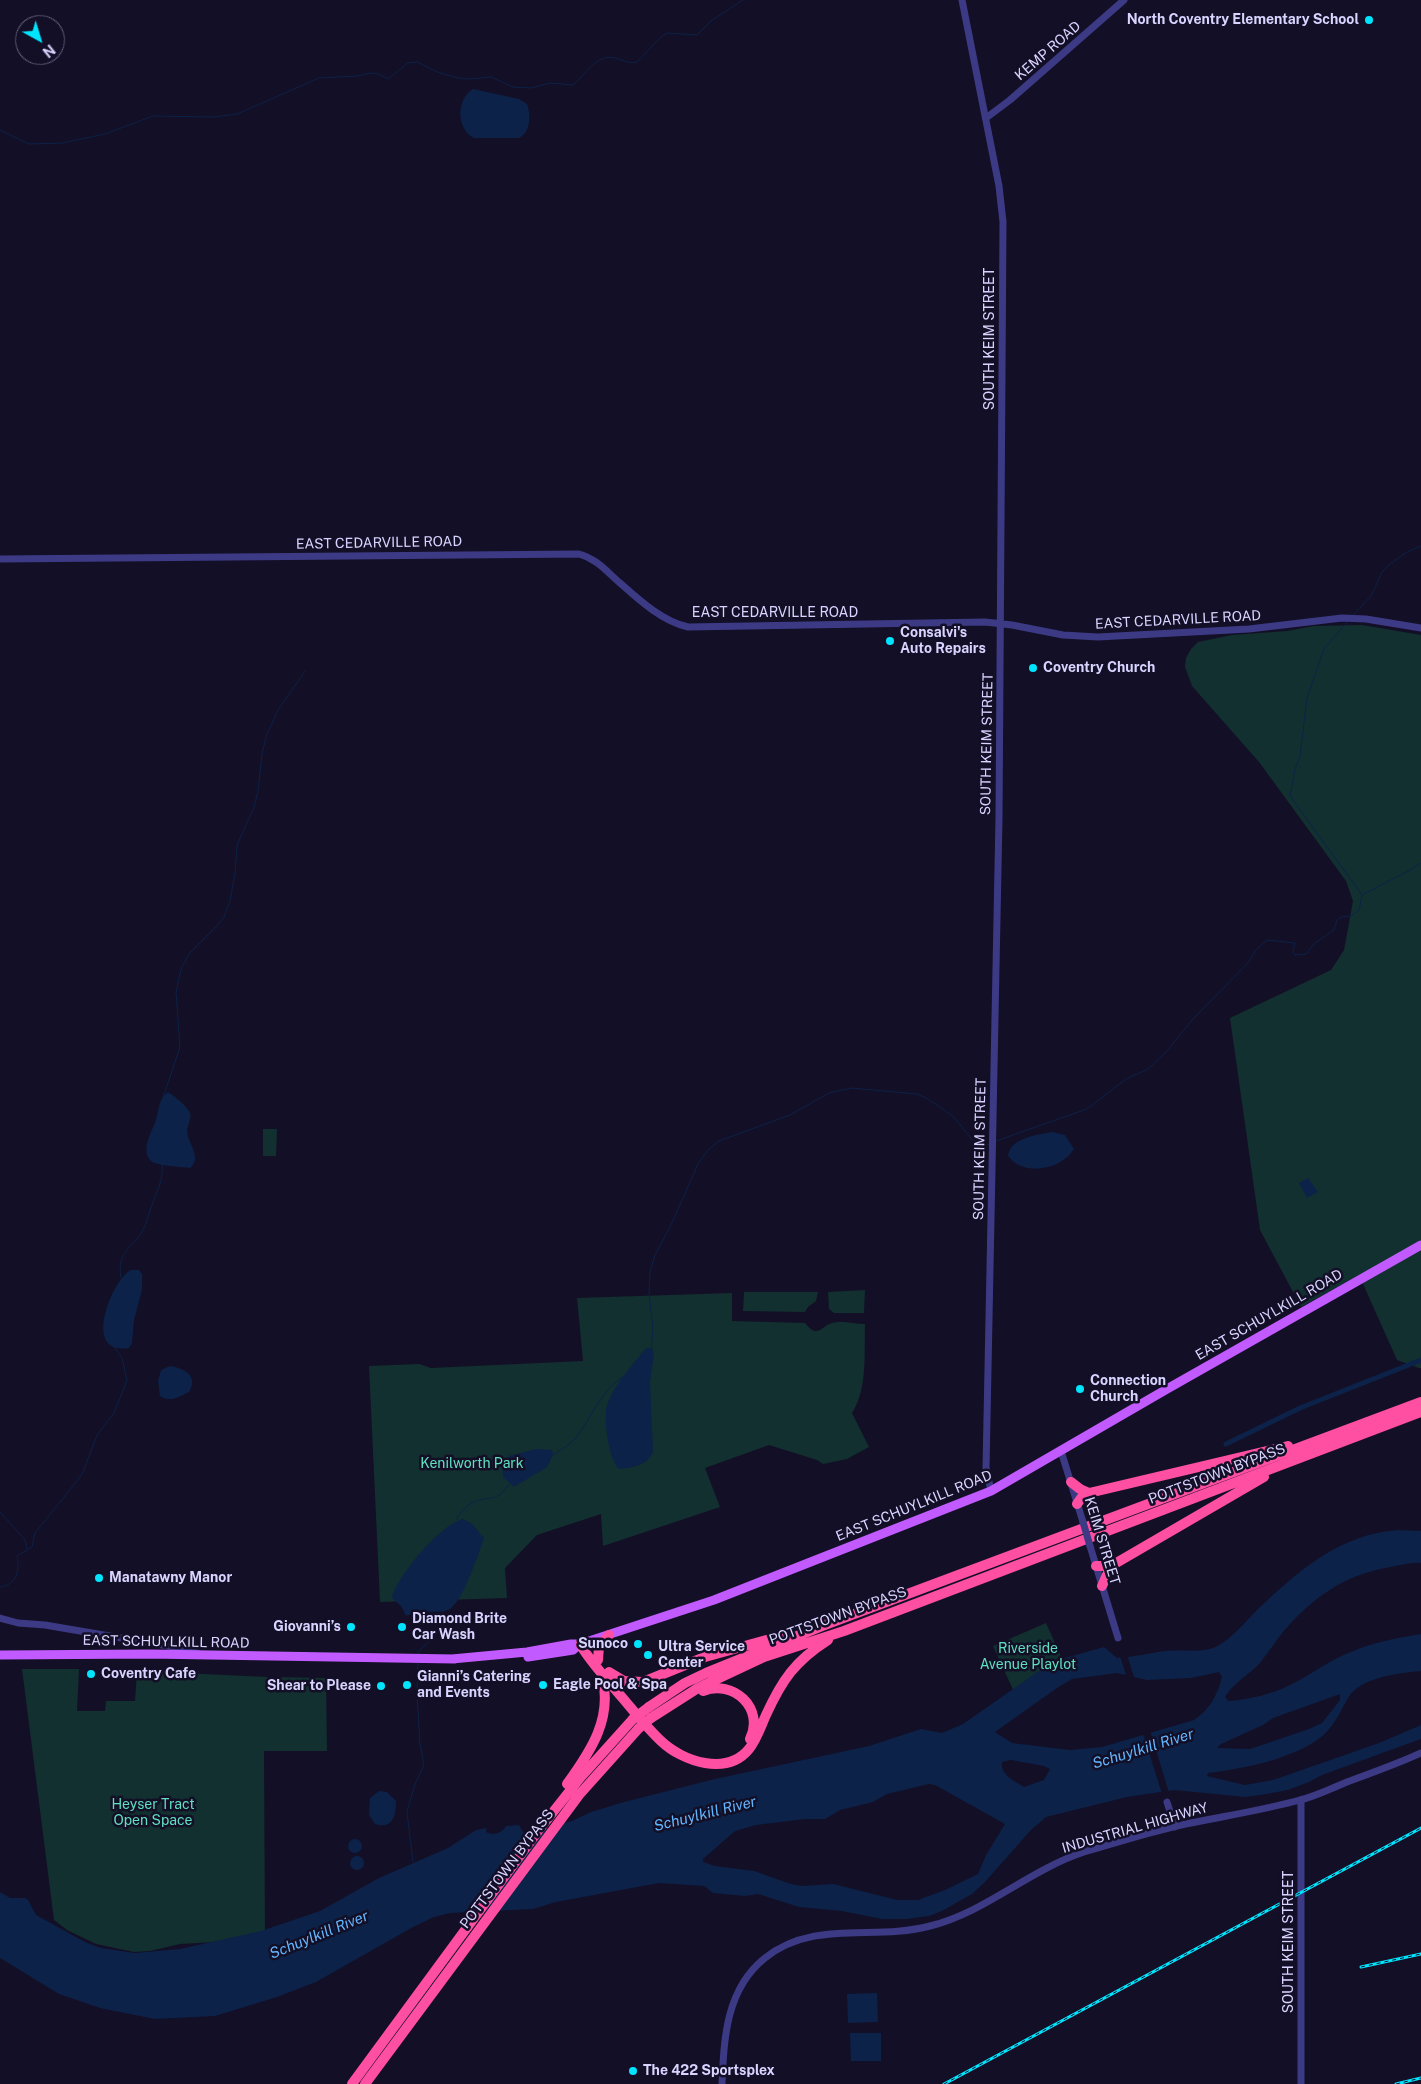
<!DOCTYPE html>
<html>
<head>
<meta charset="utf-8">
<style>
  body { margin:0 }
  #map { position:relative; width:1421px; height:2084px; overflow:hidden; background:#130f26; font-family:"Public Sans",sans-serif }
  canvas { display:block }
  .north { position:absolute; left:15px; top:15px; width:50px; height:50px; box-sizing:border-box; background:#130f26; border:1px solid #625e7d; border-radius:50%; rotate:141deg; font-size:14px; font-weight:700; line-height:20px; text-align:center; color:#d9d4ff }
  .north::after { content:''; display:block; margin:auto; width:18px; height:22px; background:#00e5ff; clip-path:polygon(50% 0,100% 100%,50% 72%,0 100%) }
</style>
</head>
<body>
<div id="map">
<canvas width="1421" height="2084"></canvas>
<div class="north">N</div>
</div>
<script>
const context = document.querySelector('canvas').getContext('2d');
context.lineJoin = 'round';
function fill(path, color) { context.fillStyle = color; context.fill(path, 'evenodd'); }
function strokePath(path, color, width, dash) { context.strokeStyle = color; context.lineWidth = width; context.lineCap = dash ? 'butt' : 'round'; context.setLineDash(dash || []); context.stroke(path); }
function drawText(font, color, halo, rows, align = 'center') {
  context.font = font + ' "Public Sans",sans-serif'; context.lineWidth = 5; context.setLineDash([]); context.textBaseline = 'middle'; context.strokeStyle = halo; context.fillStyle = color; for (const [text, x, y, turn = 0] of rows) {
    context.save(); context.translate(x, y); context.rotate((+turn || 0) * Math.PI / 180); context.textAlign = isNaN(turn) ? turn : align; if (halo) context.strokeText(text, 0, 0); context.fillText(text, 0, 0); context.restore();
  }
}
fill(new Path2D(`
  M1362 625 1421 635V1368H1419L1397 1360 1359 1275 1301 1307 1260 1230 1230 1018 1331 970 1344 950 1353 901 1346 881 1259 762 1192 686 1185 667 1186 658 1191 649 1198 642 1232 635 1287 631 1314 626Z
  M263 1129H277L276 1156H263Z
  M865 1290 864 1313H834L829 1309 828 1292Z
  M744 1292H818L816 1301 808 1307 805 1312 743 1311Z
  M732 1293V1321L805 1323C818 1339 820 1327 832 1323 841 1320 856 1324 865 1324 864 1353 868 1388 852 1413L869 1447 847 1459 823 1464 817 1460 769 1445 705 1468 720 1507 603 1546 601 1514 537 1535 505 1568 507 1598 380 1602 369 1366 419 1364 431 1368 583 1361 577 1298Z
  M1046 1623 1063 1661 1015 1694 993 1646Z
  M22 1669H79L77 1711H105L106 1701H135L137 1671 268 1677 326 1678 327 1751H264L265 1935 214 1942 180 1944 150 1951 134 1952 96 1944 67 1930 54 1920Z`), '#12302f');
fill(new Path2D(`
  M473 89 519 99 527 104C531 115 531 132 519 138H474C456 129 456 99 473 89Z
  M168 1092C174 1096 186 1105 189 1111 193 1116 188 1124 187 1130 187 1143 203 1157 190 1168 182 1167 157 1166 151 1161 140 1151 152 1131 156 1120 159 1109 158 1100 168 1092Z
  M1052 1132 1065 1135 1074 1149C1061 1170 1024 1177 1008 1156 1010 1138 1036 1135 1052 1132Z
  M1308 1178 1318 1192 1307 1198 1299 1183Z
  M131 1270H139L142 1274V1290L134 1320 132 1343 129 1348C80 1356 113 1278 131 1270Z
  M648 1348H652L654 1354 650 1382 653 1451C649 1465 633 1468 619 1469 612 1461 610 1451 608 1441 606 1431 605 1420 606 1410 609 1391 633 1364 645 1349Z
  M170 1366C184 1368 199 1376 189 1392 179 1397 170 1403 160 1396L158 1381 161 1370Z
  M536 1449 552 1450 553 1455 547 1467 514 1487 503 1477 502 1465 509 1456Z
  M463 1519 472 1524 484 1538C479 1552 462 1605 448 1610 439 1613 431 1611 421 1612 416 1612 411 1614 406 1616L401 1606 392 1598C397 1576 441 1524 463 1519Z
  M1398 1530 1421 1531V1563C1411 1562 1401 1565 1391 1567 1345 1574 1312 1598 1283 1632 1275 1642 1268 1653 1260 1663 1249 1675 1233 1683 1225 1697L1228 1701C1248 1700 1272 1694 1290 1685 1311 1675 1329 1660 1351 1652 1373 1642 1398 1638 1421 1634V1671C1400 1673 1360 1677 1348 1698 1340 1712 1334 1727 1320 1738 1292 1759 1243 1769 1208 1773L1207 1776 1245 1785 1273 1780 1379 1743 1421 1725V1739L1322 1775 1309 1782 1288 1790 1267 1794 1245 1797 1174 1790 1127 1797 1046 1817 1031 1830 984 1883 972 1894 942 1911 929 1916 906 1919H882L842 1911 799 1907 758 1894 745 1896 713 1893 704 1886 659 1883 556 1902 533 1909 450 1913 434 1917 413 1927 316 1982 277 1997 215 2016 155 2019 100 2008 59 1994 0 1958V1892L10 1898H25L28 1900 36 1915 85 1942 101 1948 135 1953 180 1949 261 1931 320 1911 379 1878 448 1848 476 1830 487 1828 486 1832C494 1836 502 1833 506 1826L519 1825 523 1832 528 1833 572 1821 591 1812 624 1802 715 1779 869 1746 921 1729 942 1733 963 1724 1046 1666 1065 1658 1104 1647 1117 1658C1134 1657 1149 1653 1166 1651 1182 1649 1205 1654 1219 1645 1233 1637 1246 1621 1258 1609 1298 1571 1340 1534 1398 1530ZM1219 1672 1222 1677C1217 1696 1210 1709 1194 1720L1102 1747 1070 1750 1012 1743 995 1732 1057 1688 1072 1679 1117 1673 1147 1680 1191 1678ZM1340 1694V1700L1322 1723 1309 1729 1250 1749 1217 1748 1221 1744 1263 1725 1273 1718ZM1011 1760 1044 1766 1050 1769 1044 1780 1024 1787C1015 1781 1000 1775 1002 1762ZM929 1784 935 1785 1005 1824 986 1855 978 1874 945 1890 918 1900H897L833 1884 802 1886 791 1884 754 1871 715 1866 703 1862V1859L735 1831 756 1825 805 1819H825L840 1810 873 1802 887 1794Z
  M379 1791 387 1792 396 1801C396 1815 393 1830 375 1824L369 1815 370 1798Z
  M348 1846a7 7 0 1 1 14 0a7 7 0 1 1-14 0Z
  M350 1863a7 7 0 1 1 14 0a7 7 0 1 1-14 0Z
  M877 1993 878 2022 848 2023 847 1994Z
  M850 2033H881V2061H851Z`), '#0c2248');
fill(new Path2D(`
  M1127 1655 1135 1680 1127 1678 1120 1656Z
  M1150 1730 1169 1793 1162 1794 1143 1733Z`), '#130f26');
strokePath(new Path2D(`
  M0 130 29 144 62 143 105 134 153 116 213 117 237 114 319 78 357 76 371 73 379 74 388 79 408 63 417 62 437 72 458 78 470 79 491 77 513 87 531 88 550 83 573 85C587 74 597 51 618 59 626 61 630 64 637 62L661 37 667 33 697 35 711 21 743 0
  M1352 616 1371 596 1382 572 1390 564 1407 552 1421 546
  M1348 621 1324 649 1307 698 1300 756 1295 769 1290 796 1362 895
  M163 1098 180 1047 176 992 181 969 189 954 217 926 224 917 230 901 235 874 237 845 254 807 258 791 262 754 266 737 278 710 306 670
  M996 1141 1087 1109 1126 1079 1148 1069 1167 1051 1193 1019 1248 963 1256 950 1267 940 1295 943 1293 951 1295 955 1306 954 1315 943 1334 930 1337 920 1341 917 1351 916 1359 910 1362 895 1410 870 1421 863
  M121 1278C116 1251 133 1248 143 1230 147 1223 148 1215 151 1208 156 1192 164 1181 162 1163
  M651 1350 653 1329 649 1293 650 1272 655 1255 671 1225 698 1164 708 1150 719 1141 790 1115 829 1093 852 1088 917 1094 928 1099 954 1117 974 1142 982 1145 990 1144
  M553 1455C560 1450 569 1446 575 1439 592 1417 602 1388 626 1375
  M0 1512 25 1540 27 1549
  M458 1520 457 1517C462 1512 466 1506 472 1503 491 1494 495 1505 510 1483
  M0 1587C17 1585 20 1570 17 1556L32 1547 35 1533 77 1481 83 1472 97 1435 114 1413 127 1380 122 1358 114 1347
  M418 1656V1652L442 1629 443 1610
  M413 1862 407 1812 415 1784 424 1765 420 1744 417 1693 418 1662`), '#0c2248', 1);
strokePath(new Path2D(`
  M1226 1444 1300 1408 1421 1360`), '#0c2248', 5);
strokePath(new Path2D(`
  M962 0 999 186 1003 222 999 818 986 1468 991 1491
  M986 118 1010 100 1124 0
  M0 559 579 554C597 559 606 571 620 583 639 600 663 622 688 627L985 622 1012 625 1063 635 1098 637 1249 629 1342 618 1366 619 1421 628
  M1061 1451 1083 1522
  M1090 1546 1118 1638
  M0 1618 18 1623 45 1625 180 1648 198 1653
  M1301 1800V2084
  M1167 1802 1175 1827
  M722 2084C724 2038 726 1989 765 1958 813 1919 874 1941 930 1926 986 1912 1029 1870 1084 1852 1115 1843 1146 1833 1177 1826 1218 1817 1260 1811 1300 1800 1316 1796 1332 1788 1347 1782 1372 1773 1397 1764 1421 1753`), '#3d3a85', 7);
strokePath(new Path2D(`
  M0 1655 150 1654 455 1659
  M528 1657 567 1651 573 1650 580 1644
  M452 1659 527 1652 571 1644H580L714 1600 991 1491 1167 1389 1421 1245`), '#c25bff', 9);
strokePath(new Path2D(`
  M1071 1482 1080 1489 1089 1493
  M1077 1504 1082 1497 1089 1493 1288 1446
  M1096 1566H1111L1264 1477
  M1102 1586 1111 1566
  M580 1644C591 1663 606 1678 620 1695 633 1710 646 1727 661 1741 683 1762 727 1776 749 1749 757 1739 761 1726 766 1715 782 1680 795 1661 828 1640
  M598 1660 599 1646 609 1635
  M609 1672 624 1681 643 1682 705 1657 788 1634
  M703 1691C733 1679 765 1708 750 1739
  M649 1707 685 1683 706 1673 822 1626 1421 1402
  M651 1718 698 1688 764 1657 844 1631 1421 1412
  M567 1784C591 1751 613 1718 602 1676
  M352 2084 538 1831 580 1778 633 1719
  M365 2084 579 1795 639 1728`), '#ff4fa3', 10);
const rail = new Path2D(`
  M1361 1967 1421 1954
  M944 2084 1421 1828
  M1396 2084 1421 2078`);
strokePath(rail, '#00e5ff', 3);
strokePath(rail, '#130f26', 1, [4]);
strokePath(new Path2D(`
  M1083 1522 1090 1546`), '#3d3a85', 7);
strokePath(new Path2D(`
  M633 1719 649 1707
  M639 1728 651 1718`), '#ff4fa3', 10);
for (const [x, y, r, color] of [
  [1369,20,5,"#00e5ff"],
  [890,641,5,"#00e5ff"],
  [1033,668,5,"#00e5ff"],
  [1080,1389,5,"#00e5ff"],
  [99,1578,5,"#00e5ff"],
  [351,1627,5,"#00e5ff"],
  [402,1627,5,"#00e5ff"],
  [638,1644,5,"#00e5ff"],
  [648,1655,5,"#00e5ff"],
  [91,1674,5,"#00e5ff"],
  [407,1685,5,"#00e5ff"],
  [543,1685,5,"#00e5ff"],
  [381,1686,5,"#00e5ff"],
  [633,2071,5,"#00e5ff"]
]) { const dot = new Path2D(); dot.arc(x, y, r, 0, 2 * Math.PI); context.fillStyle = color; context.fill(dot); strokePath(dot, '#130f26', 2); }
drawText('bold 14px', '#d9d4ff', '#130f26', [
  ["North Coventry Elementary School",1359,20,"right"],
  ["Consalvi's",900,633],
  ["Auto Repairs",900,649],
  ["Coventry Church",1043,668],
  ["Connection",1090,1381],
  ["Church",1090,1397],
  ["Manatawny Manor",109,1578],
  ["Diamond Brite",412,1619],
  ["Car Wash",412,1635],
  ["Giovanni’s",341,1627,"right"],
  ["Sunoco",628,1644,"right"],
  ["Ultra Service",658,1647],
  ["Center",658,1663],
  ["Coventry Cafe",101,1674],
  ["Gianni’s Catering",417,1677],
  ["and Events",417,1693],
  ["Eagle Pool & Spa",553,1685],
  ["Shear to Please",371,1686,"right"],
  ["The 422 Sportsplex",643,2071]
], 'left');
drawText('14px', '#d9d4ff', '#130f26', [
  ["KEMP ROAD",1048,51,-41],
  ["SOUTH KEIM STREET",990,339,-90],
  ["EAST CEDARVILLE ROAD",379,543,-1],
  ["EAST CEDARVILLE ROAD",775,613],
  ["EAST CEDARVILLE ROAD",1178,620,-3],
  ["SOUTH KEIM STREET",987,744,-89],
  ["SOUTH KEIM STREET",980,1149,-89],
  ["EAST SCHUYLKILL ROAD",1269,1315,-30],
  ["POTTSTOWN BYPASS",1217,1474,-21],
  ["EAST SCHUYLKILL ROAD",914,1506,-22],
  ["KEIM STREET",1102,1541,73],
  ["POTTSTOWN BYPASS",838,1616,-20],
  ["EAST SCHUYLKILL ROAD",166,1642,1],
  ["INDUSTRIAL HIGHWAY",1135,1828,-16],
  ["POTTSTOWN BYPASS",507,1869,-53],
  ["SOUTH KEIM STREET",1289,1942,-90]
]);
drawText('14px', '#5fe0c0', '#130f26', [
  ["Kenilworth Park",472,1464],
  ["Riverside",1028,1649],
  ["Avenue Playlot",1028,1665],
  ["Heyser Tract",153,1805],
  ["Open Space",153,1821]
]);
drawText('italic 15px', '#62b6ff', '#130f26', [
  ["Schuylkill River",1143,1749,-17],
  ["Schuylkill River",705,1814,-14],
  ["Schuylkill River",319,1935,-22]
]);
</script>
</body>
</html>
